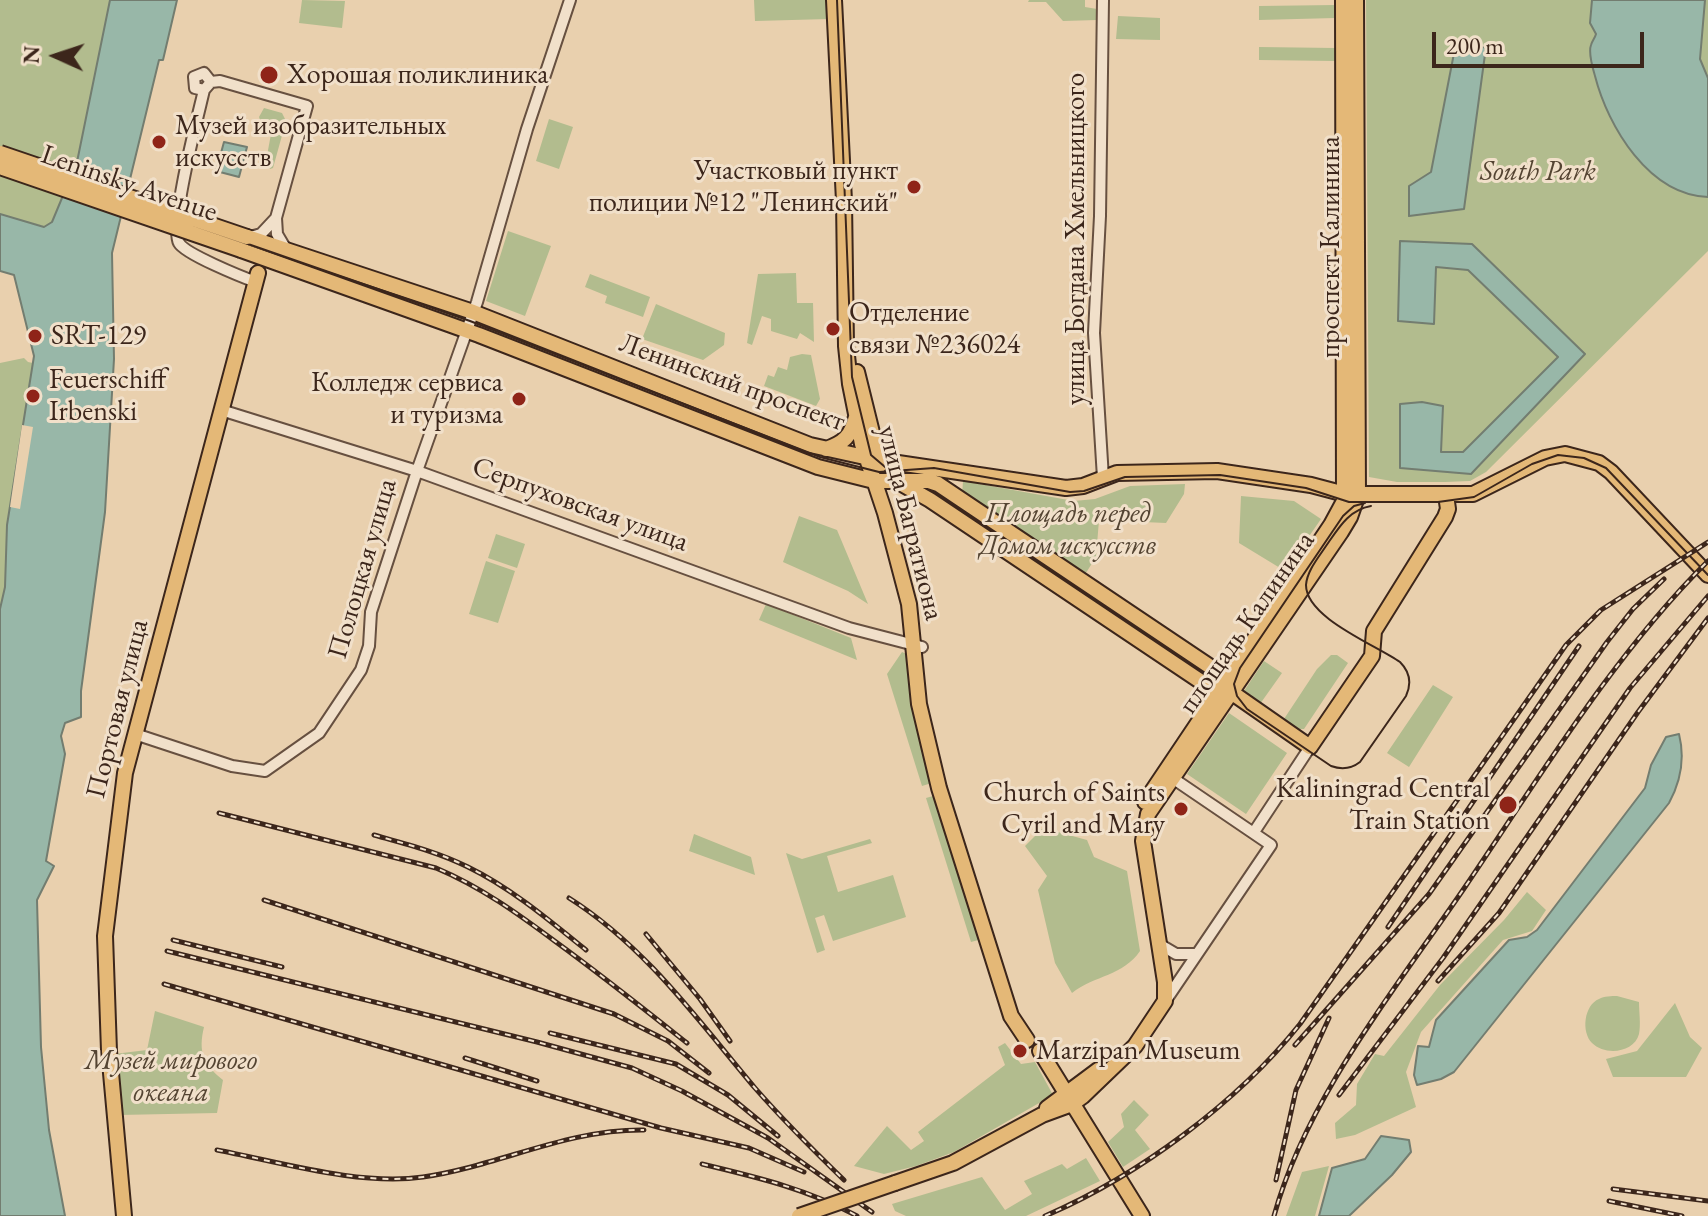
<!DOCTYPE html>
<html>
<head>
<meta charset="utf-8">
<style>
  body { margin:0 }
  #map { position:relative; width:1708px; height:1216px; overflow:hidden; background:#e9d0ae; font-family:"EB Garamond",serif }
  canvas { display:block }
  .north { position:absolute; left:16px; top:16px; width:80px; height:80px; -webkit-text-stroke:6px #f1e0ca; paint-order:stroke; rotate:273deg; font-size:22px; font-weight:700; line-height:32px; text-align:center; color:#3c261b }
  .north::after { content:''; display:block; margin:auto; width:28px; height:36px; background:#3c261b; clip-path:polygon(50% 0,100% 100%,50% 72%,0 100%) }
  .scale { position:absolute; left:1432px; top:32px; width:212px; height:36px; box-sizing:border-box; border:4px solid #3c261b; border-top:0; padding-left:10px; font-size:24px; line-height:28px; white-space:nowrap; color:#3c261b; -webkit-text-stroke:6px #f1e0ca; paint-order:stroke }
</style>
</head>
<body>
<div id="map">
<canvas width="1708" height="1216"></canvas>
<div class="north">N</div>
<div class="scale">200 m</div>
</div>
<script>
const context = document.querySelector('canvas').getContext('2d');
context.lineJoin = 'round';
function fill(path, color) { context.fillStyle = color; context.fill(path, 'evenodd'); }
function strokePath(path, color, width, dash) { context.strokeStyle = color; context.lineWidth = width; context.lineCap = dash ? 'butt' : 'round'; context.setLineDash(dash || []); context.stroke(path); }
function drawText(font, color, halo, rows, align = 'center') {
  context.font = font + ' "EB Garamond",serif'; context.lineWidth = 6; context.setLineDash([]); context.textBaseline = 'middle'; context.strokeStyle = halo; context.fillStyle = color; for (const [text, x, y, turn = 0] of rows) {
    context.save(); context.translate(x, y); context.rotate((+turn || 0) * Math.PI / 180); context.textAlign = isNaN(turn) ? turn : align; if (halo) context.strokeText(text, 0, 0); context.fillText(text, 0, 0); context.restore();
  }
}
fill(new Path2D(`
  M0 0H110L77 162 52 222 46 227 0 214Z
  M302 0 345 1 342 28 299 23Z
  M754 0H828L829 19 755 21Z
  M1029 0H1085V7L1097 9V20L1063 21 1046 2H1028Z
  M1366 0H1708V251L1486 472 1470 481 1445 482H1397L1369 477Z
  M1335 5V18L1259 20V6Z
  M1118 16 1160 18V40L1116 39Z
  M1259 47 1335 48V61L1259 60Z
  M264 108 282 113 286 121 273 168 270 169 266 161 271 134 261 123 259 117Z
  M549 119 573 127 559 169 536 161Z
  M508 231 551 246 525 316 486 301Z
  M796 273 797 303H813L814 342 800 333 797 339 771 331V319L762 316 752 345 747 343 758 274Z
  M590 274 650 297 643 317 605 303 607 296 585 287Z
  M656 304 725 333 724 345 703 360 642 339Z
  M802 354 811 355 820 399 816 406 764 386 768 375 774 377 778 367 787 370 790 357Z
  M24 358 28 362 33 363 7 525 5 587 0 609V363Z
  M963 481 1074 501 1095 499 1130 486 1185 484 1184 494 1166 523 1099 520 1096 557 1084 576 962 496Z
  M951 496 1217 674 1211 682 946 504Z
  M1241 496 1294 501 1321 519 1285 571 1239 543Z
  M799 516 837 530 868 604 848 591 783 562Z
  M496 534 525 544 517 568 488 558Z
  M486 561 515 571 498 623 469 614Z
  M766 604 851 638 857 660 759 620Z
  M902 652 911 656 935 782 922 786 887 674Z
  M1331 655H1337L1348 663 1304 729H1298L1284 719 1317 669Z
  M1264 661 1282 673 1260 704 1244 691Z
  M1433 685 1453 697 1409 767 1387 753Z
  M1229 713 1287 753 1246 814 1187 774Z
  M940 794 982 939 971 942 926 798Z
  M1043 828 1087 840 1094 857 1127 871 1140 951C1123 976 1095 975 1072 993L1055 963 1038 890 1047 876 1025 846Z
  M694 834 751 857 755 875 689 851Z
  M870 839 872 843 827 856 838 892 893 875 906 917 833 941 824 915 815 918 825 950 817 953 786 853 802 859Z
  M1527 892 1546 910 1532 931 1503 940 1421 1032 1406 1072 1416 1107 1355 1135 1336 1139 1335 1123 1356 1105 1357 1084 1375 1054 1384 1056 1440 985 1504 920Z
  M1617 996 1639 1002C1639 1012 1641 1024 1639 1034 1634 1053 1605 1056 1592 1043 1581 1032 1584 1005 1599 999 1604 996 1612 996 1617 996Z
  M1675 1003 1690 1037 1702 1048 1686 1077H1613L1606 1059 1637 1051Z
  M155 1011 204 1027C198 1052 203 1064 223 1080L217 1113 119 1115 114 1054 147 1050Z
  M1005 1043 1021 1064 1035 1062 1053 1095 954 1152 916 1166 884 1174 854 1166 887 1126 911 1150 924 1141 918 1132 1005 1065 998 1047Z
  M1134 1100 1149 1115 1135 1130 1150 1149 1123 1167 1108 1142 1124 1127 1121 1114Z
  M1086 1158 1100 1181 1026 1216H906L895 1211 892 1204 982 1177 1005 1210 1032 1194 1024 1181 1062 1164 1067 1169Z
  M1329 1166 1315 1216H1286L1302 1172Z`), '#b2bc8e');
const water = new Path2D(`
  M110 0H177L163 60H159L112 253 114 359 105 512 81 691V717L65 723 61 736 65 754 46 861 54 866 37 900 41 1047 49 1130 65 1216H0V609L5 587 7 525 34 356 14 275 0 271V214L44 227 52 222 77 162Z
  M1592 0H1705L1700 59 1708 78V197C1649 195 1608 127 1595 76 1593 69 1588 53 1591 45 1592 41 1595 38 1596 34L1590 23Z
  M1486 47 1464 209 1409 216V186L1431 172 1455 48Z
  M224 142 247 147 239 177 216 171Z
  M1400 241 1472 244 1585 354 1471 474 1400 468V404L1422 402 1443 406 1441 452H1463L1558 357 1468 270 1436 267 1434 324 1398 321Z
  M1679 734C1685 758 1681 781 1669 803L1454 1072 1441 1079 1417 1085 1414 1075 1418 1046 1429 1047 1436 1020 1509 940 1527 937 1537 930 1645 788 1651 765 1666 737Z
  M1381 1136 1409 1140 1411 1152 1392 1175 1349 1216H1319L1332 1168 1365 1159Z`);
fill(water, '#98b7a8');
strokePath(water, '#737d70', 2);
fill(new Path2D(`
  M22 425 33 427 20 509 10 507Z`), '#e9d0ae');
const minor = new Path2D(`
  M1103 0 1100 216 1094 333 1103 478
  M204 90 195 88 194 77 204 73 211 82
  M250 237 261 234 276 218
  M256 282C242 277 185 254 179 243 169 226 198 116 204 90L211 82 220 81 307 106 276 218 277 234 287 251
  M221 410 417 471 849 628 922 647
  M135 734 232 766 265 771 319 733 361 670 369 646 371 612 417 471 477 302 527 129 570 0
  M1254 832 1310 747
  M1159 944 1176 954H1194
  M1166 1000 1271 845 1168 775`);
const major = new Path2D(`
  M834 0 844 201 846 346 850 384 862 444 885 513 909 604 919 704 939 788 1011 1016 1027 1040
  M247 237 473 312 810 445 878 460 1066 488 1083 486 1117 473 1217 471 1311 485 1345 494H1473L1545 458 1565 454 1599 463 1611 472 1708 575
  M241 250 479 335 818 467 874 481H929L938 484 1221 674 1229 687
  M857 372 880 465
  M826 449C844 443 851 436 856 417
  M900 483 930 500 1212 689 1231 692 1310 747 1372 656 1374 631 1445 517 1448 509 1446 495
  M1145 802 1331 525 1344 501 1343 0
  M1040 1051 1142 1216
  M1047 1108 1098 1070
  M895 1183 953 1163 1042 1115 1072 1104 1083 1096 1135 1046 1165 1001V982L1143 841 1148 814 1341 532 1350 517 1358 494 1356 0
  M124 1216 109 1051 105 936 125 773 258 273`);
strokePath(minor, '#675040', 14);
strokePath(major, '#3c261b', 18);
strokePath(minor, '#f1e0ca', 10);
strokePath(major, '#e4b877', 14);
strokePath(new Path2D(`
  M837 0 852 377 871 455 891 472
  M0 158 470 321 820 457 879 472 934 468 1070 492 1084 491 1125 477 1220 475 1306 488 1349 502H1438L1474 497 1532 464 1558 455 1584 458 1606 468 1708 575
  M1365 503 1354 506 1343 516 1240 668 1234 684 1237 696 1247 709 1331 766C1342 770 1351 769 1360 762L1406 696C1412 683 1410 672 1400 662 1376 645 1306 618 1306 585 1307 571 1318 558 1326 546 1338 529 1348 510 1371 506`), '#3c261b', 2);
const rail = new Path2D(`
  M219 813 436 868C481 887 517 913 556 942 600 974 644 1009 687 1043
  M374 835C406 844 438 852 468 867 511 888 549 920 586 950
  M569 898C645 946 697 1019 755 1088 783 1120 813 1150 844 1180
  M264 900 614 1014 668 1041 709 1073
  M1388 927 1579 646
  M646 934 700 999 730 1041
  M173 940 282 967
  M167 951 537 1042 632 1068 682 1091 768 1138 872 1212
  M1438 981 1499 913 1638 712 1708 618
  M164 984 661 1128 749 1148 804 1172
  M550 1033 676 1064 728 1095 778 1136
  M1295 1045 1429 894 1607 642 1633 609 1664 579
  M465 1058 537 1081
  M1339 1095 1443 958 1630 688 1708 596
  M217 1150C280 1162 359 1186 423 1177 499 1166 566 1129 644 1130
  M702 1164C756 1177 808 1189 857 1216
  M1276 1180 1296 1090 1329 1018
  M1613 1189 1708 1201
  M1609 1201 1682 1216
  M1045 1216C1138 1176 1237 1103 1300 1024L1566 645 1601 610 1708 542
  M1274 1216C1306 1098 1397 987 1465 887 1539 778 1614 654 1708 561`);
strokePath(rail, '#3c261b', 5);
strokePath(rail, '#f1e0ca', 2, [6]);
const majorBridge = new Path2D(`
  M0 153 247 237
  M0 167 241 250
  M799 1216 895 1183`);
strokePath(majorBridge, '#3c261b', 18, []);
strokePath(majorBridge, '#e4b877', 14);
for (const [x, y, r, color] of [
  [269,75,10,"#8f2418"],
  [159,142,8,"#8f2418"],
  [914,187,8,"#8f2418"],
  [833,329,8,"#8f2418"],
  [35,336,8,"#8f2418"],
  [33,396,8,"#8f2418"],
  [519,399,8,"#8f2418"],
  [1508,805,10,"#8f2418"],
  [1181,809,8,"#8f2418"],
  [1020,1051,8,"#8f2418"]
]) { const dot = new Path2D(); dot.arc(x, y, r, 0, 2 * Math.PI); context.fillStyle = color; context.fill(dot); strokePath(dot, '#f1e0ca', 3); }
drawText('28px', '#3c261b', '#f1e0ca', [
  ["Хорошая поликлиника",287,75],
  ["Музей изобразительных",175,126],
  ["искусств",175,158],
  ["Участковый пункт",898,171,"right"],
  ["полиции №12 \"Ленинский\"",898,203,"right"],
  ["Отделение",849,313],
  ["связи №236024",849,345],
  ["SRT-129",51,336],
  ["Feuerschiff",49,380],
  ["Irbenski",49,412],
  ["Колледж сервиса",503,383,"right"],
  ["и туризма",503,415,"right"],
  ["Kaliningrad Central",1490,789,"right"],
  ["Train Station",1490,821,"right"],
  ["Church of Saints",1165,793,"right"],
  ["Cyril and Mary",1165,825,"right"],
  ["Marzipan Museum",1036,1051]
], 'left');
drawText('italic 28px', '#544432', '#f1e0ca', [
  ["South Park",1538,172],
  ["Площадь перед",1068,514],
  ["Домом искусств",1068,546],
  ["Музей мирового",171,1061],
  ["океана",171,1093]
]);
drawText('28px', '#3c261b', '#f1e0ca', [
  ["Leninsky Avenue",129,184,19],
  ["улица Богдана Хмельницкого",1076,239,-90],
  ["проспект Калинина",1331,247,-90],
  ["Ленинский проспект",732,383,20],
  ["Серпуховская улица",580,505,20],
  ["улица Багратиона",910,523,76],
  ["Полоцкая улица",363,569,-74],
  ["площадь Калинина",1247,623,-55],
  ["Портовая улица",118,709,-76]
]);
</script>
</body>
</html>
